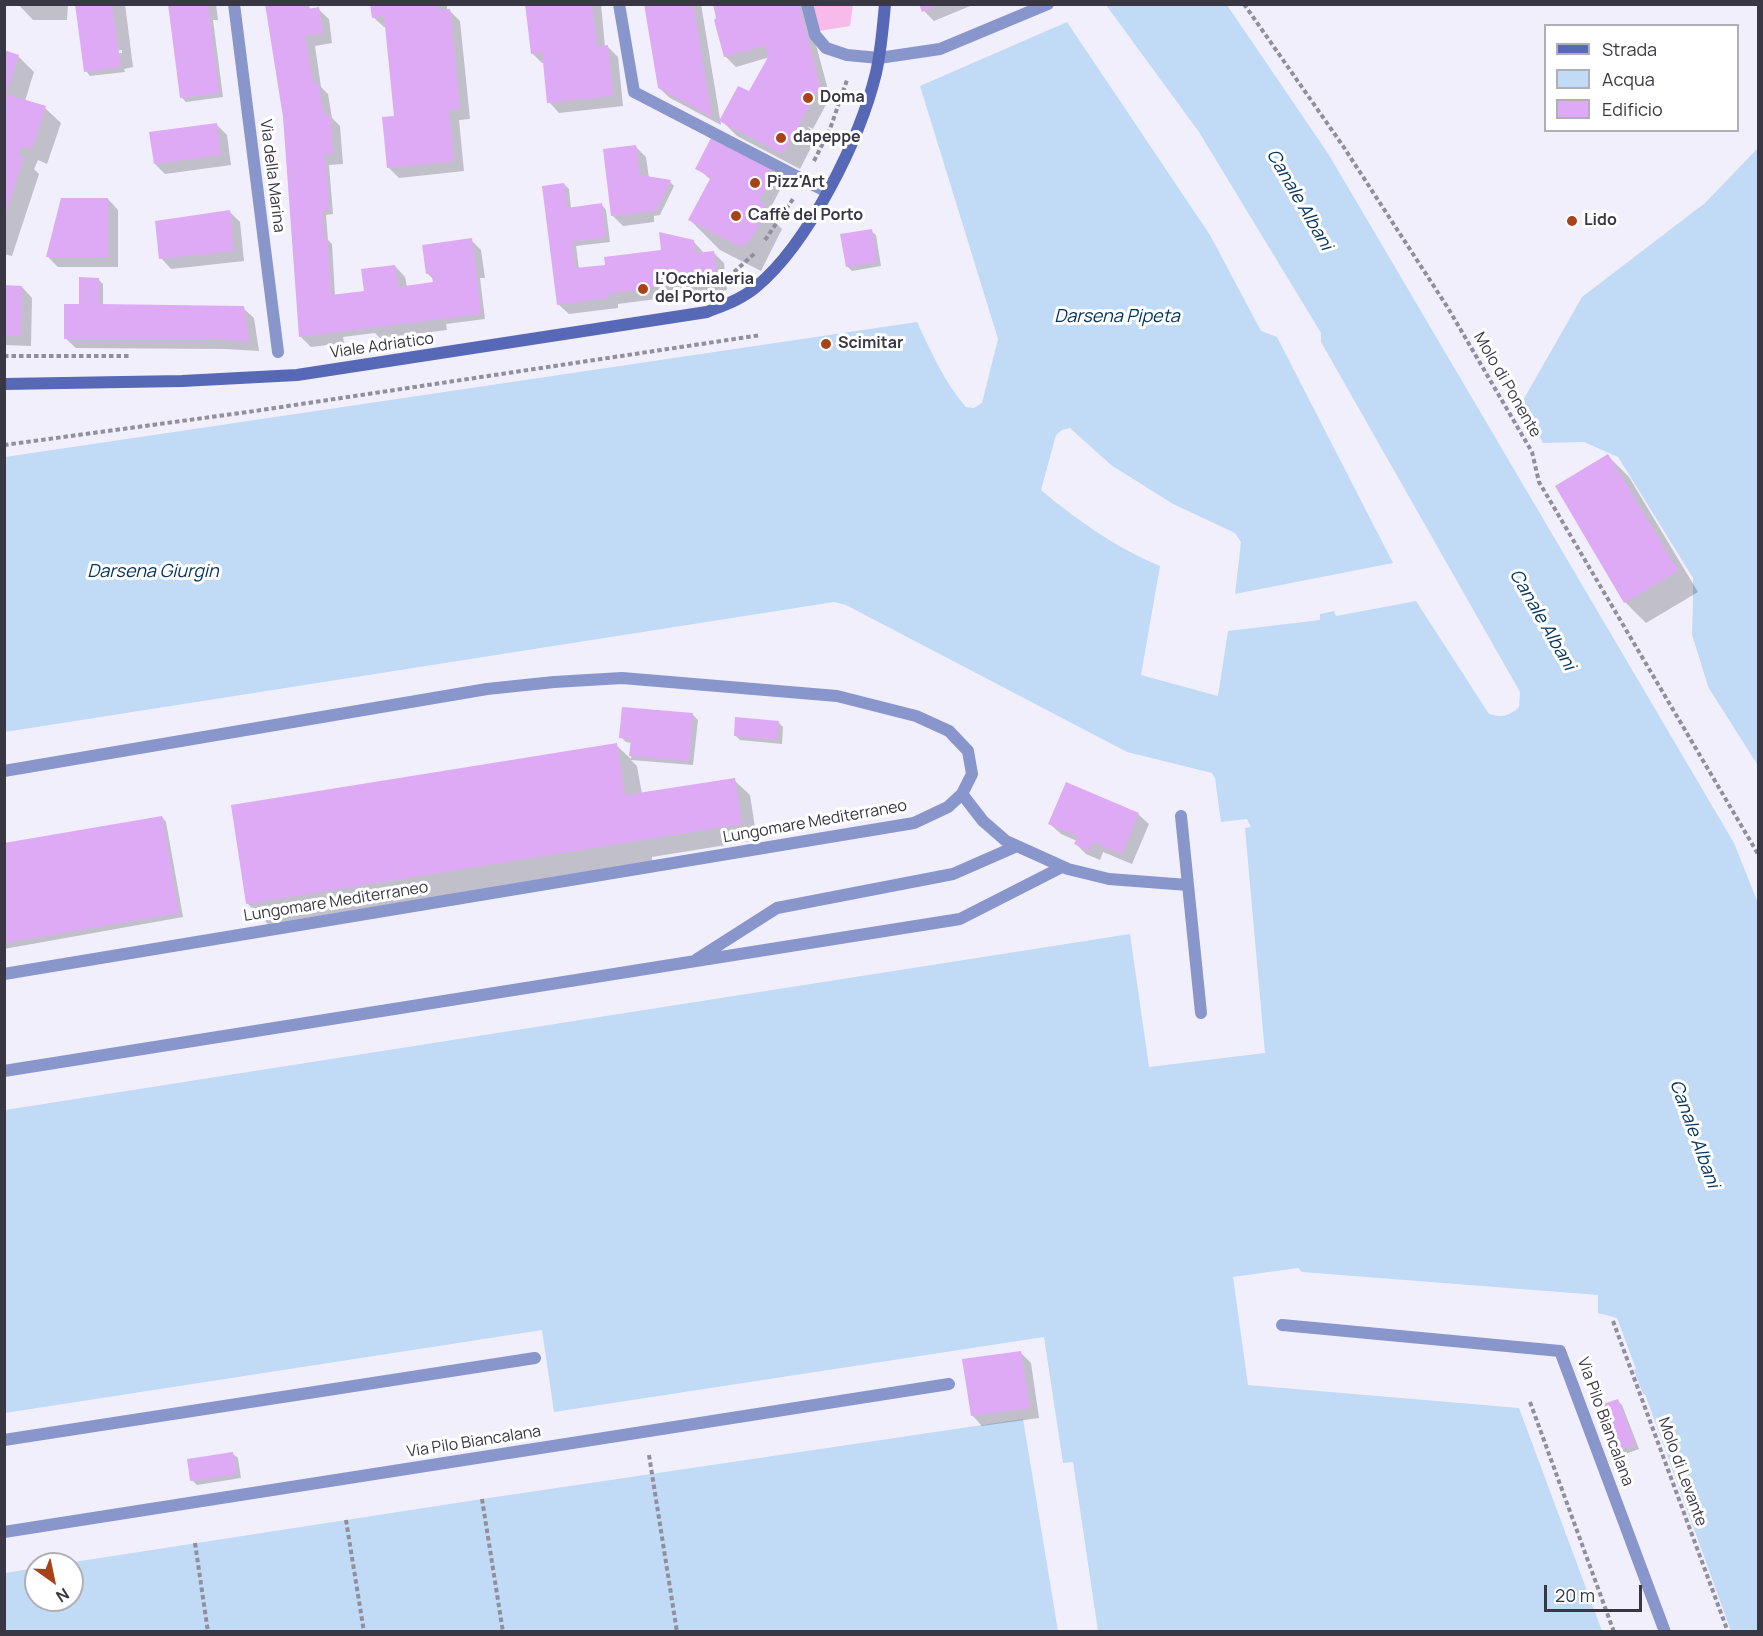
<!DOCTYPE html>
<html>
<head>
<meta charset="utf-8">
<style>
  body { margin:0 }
  #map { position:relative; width:1763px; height:1636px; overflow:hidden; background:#f2effd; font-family:Manrope,sans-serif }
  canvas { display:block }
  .frame { position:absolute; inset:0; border:6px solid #393744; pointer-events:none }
  .legend { position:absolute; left:1544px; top:24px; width:195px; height:108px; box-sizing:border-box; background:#fff; border:2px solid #b0afb4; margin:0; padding:8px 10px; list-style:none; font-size:18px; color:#393744 }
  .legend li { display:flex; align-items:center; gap:12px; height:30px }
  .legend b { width:30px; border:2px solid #b0afb4 }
  .north { position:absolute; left:24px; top:1552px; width:60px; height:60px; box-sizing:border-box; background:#fff; border:2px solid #b0afb4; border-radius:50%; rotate:147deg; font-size:16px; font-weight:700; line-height:24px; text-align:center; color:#393744 }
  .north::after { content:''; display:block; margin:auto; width:21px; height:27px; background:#a84319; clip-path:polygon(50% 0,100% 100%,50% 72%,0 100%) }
  .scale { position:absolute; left:1544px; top:1585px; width:98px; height:27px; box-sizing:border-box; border:3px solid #393744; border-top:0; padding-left:8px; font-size:18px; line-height:21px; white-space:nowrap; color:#393744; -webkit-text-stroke:4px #fff; paint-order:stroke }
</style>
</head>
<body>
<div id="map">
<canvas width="1763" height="1636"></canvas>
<div class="frame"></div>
<ul class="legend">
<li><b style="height:8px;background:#5768b6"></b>Strada</li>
<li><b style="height:16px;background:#c1daf6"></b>Acqua</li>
<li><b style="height:16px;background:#deaaf6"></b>Edificio</li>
</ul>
<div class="north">N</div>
<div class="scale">20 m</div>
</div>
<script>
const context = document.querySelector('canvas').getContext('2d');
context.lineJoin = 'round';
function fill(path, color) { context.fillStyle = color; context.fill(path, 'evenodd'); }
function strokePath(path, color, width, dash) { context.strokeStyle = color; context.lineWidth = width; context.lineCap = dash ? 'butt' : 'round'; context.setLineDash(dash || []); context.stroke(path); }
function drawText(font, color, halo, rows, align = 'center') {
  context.font = font + ' Manrope,sans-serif'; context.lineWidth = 6; context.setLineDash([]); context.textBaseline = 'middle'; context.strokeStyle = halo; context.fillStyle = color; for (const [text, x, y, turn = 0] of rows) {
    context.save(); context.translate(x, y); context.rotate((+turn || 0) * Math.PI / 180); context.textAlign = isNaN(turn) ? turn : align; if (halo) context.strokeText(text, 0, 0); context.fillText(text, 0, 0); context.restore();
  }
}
fill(new Path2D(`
  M812 5H853L850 26 819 31Z`), '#f8bae8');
fill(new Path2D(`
  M1106 5H1227L1329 155 1734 843 1758 903V1631H1731L1645 1394H1643L1634 1370 1636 1369 1617 1318 1598 1313V1295L1302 1272 1298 1268 1233 1277 1248 1385 1519 1408 1602 1631H1098L1073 1462 1063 1463 1044 1337 554 1412 542 1330 5 1413V1110L1130 934 1149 1067 1265 1053 1245 828 1251 827 1247 819 1221 822 1215 778 1212 773 1127 752 846 605 834 602 5 732V457L917 322C931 352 945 383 966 407L974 408 982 403 998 339 920 86 1067 22 1210 235 1261 331 1277 337 1393 563 1235 594 1241 542 1235 533 1173 504 1111 465 1070 428 1062 430 1056 435 1041 490C1077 520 1116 548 1160 566L1141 675 1218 696 1228 631 1320 620V614L1334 611 1336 616 1416 601 1489 714C1502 718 1509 716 1519 707L1520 692 1321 342V333L1199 132Z
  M1758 148V766L1708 687 1692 635 1693 578 1618 457 1584 442 1543 443 1522 402 1582 297 1705 203Z
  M1023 1419 1058 1631H5V1573L36 1568V1600H72V1564H61L482 1499Z`), '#c1daf6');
fill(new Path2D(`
  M1618 457 1693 579 1692 635 1708 687 1758 766V769L1705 688 1689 635 1690 579Z`), '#f2effd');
fill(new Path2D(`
  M18 4H68L67 20H33Z
  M77 4H125L133 67 124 69 125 72 90 76 86 71ZM122 50V53L95 56V53Z
  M169 4H216L218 20H213L223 97 186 102 181 97Z
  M266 4H309L310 10 318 9 329 19 332 43 315 46 321 87 328 94 332 118 340 126 343 164 329 165 333 214 326 215 328 240 332 244 335 296 365 292 395 266 405 277 407 287 434 284V280L427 273 471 240 481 250 485 278H480L485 319 446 324 447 330 380 338 375 333 343 337 344 343 311 347 301 337 284 117Z
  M372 4H447V11H450L460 21 470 119 459 120 464 171 399 178 389 168 396 117 386 27H384L373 17Z
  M527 4H601L605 47H608L618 57 623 106 559 113 549 102 545 63H542L532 53Z
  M645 4H701L721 125 670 98 659 88Z
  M715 4H805L830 97 813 129 807 126 817 136 800 169 737 136 721 120 749 93 770 57 736 67 725 56Z
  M921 4H975L934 21 924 11Z
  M4 52 19 57 34 72 25 101 45 108 61 123 47 164 38 160 34 169 39 174 12 256 4 254Z
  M217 125 227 135 231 165 165 174 155 164Z
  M636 147 646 157 649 178 670 182 674 186 660 215 654 216V222L623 226 613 216Z
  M697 168 773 172 784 182 769 211 768 210V215L782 229 761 271 720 250 690 220 711 180Z
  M564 184 569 189 571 209 602 205 606 210 610 242 576 246 579 269 606 266 693 241 704 253 713 252 724 263 727 290 618 304V308L569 314 558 304Z
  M108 199 118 210V267H58L48 257Z
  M230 212 240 222 244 261 171 269 161 258Z
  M871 231 876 235 881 266 852 271 847 266Z
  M98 279 103 284V306L243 308 254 318 259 351 225 349 76 348 65 338 80 306Z
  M4 287H22L32 298 31 346 4 345Z
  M1608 456 1629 477 1698 592 1646 623 1625 602 1557 487Z
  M693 715 698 720 693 765 631 760 637 766 642 794 734 780 750 795 757 840 652 857V862L268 924 247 903 616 745 631 759 632 743 626 742 621 737Z
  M778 722 783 727 782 744 740 740 735 735Z
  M1138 814 1149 824 1132 864 1103 852 1100 860 1086 854 1076 844 1077 841 1061 834 1050 824Z
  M162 817 166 822 183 917 4 949V845Z
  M1021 1353 1031 1363 1039 1418 982 1426 972 1415Z
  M1617 1400 1622 1405 1639 1449 1620 1456 1616 1451Z
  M233 1454 238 1458 241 1478 197 1485 192 1480Z`), '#0003');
fill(new Path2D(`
  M75 4H112L121 67 84 72Z
  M168 4H208L219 93 180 98Z
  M265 4H306L307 9 319 7 323 33 305 36 313 83 318 82 324 115 330 114 333 154H325L329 210 322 211 324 239 327 238 331 295 364 291 361 269 395 265 398 287 433 282 431 273 426 274 422 245 472 238 481 314 299 337 283 117Z
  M370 4H438L439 10 450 9 460 109 449 110 454 161 387 168 382 117 394 116 384 16 372 18Z
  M525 4H592L597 46 608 45 613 96 547 103 542 52 531 54Z
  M644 4H693L712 117 658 88Z
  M713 4H799L820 86 783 154 719 121 738 86 749 91 767 59 766 45 724 57 714 20 716 18Z
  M919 4H940V5L922 12Z
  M4 50 19 55 6 94 46 106 32 149 22 146 18 155 24 157 5 215Z
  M217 123 221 155 154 164 149 132Z
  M711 138 774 171 759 201 764 204 763 217 751 239 741 247 688 220 711 177 695 169Z
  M636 145 640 175 671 180 656 211 611 216 603 149Z
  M564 183 567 208 602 203 606 237 572 242 575 268 605 265 604 257 661 250 659 232 694 240 695 253 714 251 717 280 608 294 609 298 557 305 542 186Z
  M61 198H108V257H46Z
  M230 210 234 251 159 259 155 221Z
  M872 229 877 262 846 267 840 234Z
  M79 277 99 278V304L244 306 249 342 213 339H64V304H79Z
  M4 285 22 286 21 336 4 335Z
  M1608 454 1678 571 1624 603 1555 486Z
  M622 707 693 713 689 761 629 756 631 739 619 738Z
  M735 717 779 721 777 740 734 736Z
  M617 743 625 795 735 778 742 824 246 904 231 805Z
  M1066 782 1139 813 1122 854 1092 842 1089 851 1074 844 1078 836 1048 824Z
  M162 816 179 913 4 943V843Z
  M1021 1351 1030 1408 971 1416 962 1359Z
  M1618 1399 1635 1444 1614 1452 1597 1406Z
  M233 1452 237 1474 190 1481 187 1459Z`), '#deaaf6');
strokePath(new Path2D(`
  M1244 4 1343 146 1448 308 1532 452 1539 482 1758 854
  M814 161 830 129 847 80
  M765 240 793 199
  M734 272 755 253
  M4 356H130
  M4 445 248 412 761 335
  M1613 1321 1728 1632
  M1530 1402 1614 1632
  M649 1455 677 1632
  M482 1499 503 1632
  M346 1520 364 1632
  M195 1543 208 1632`), '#918f9c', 4, [4.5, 3]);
strokePath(new Path2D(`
  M619 4 634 92 827 192
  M807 4 815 35 826 48 847 55 879 58 940 49 1048 4
  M962 794 983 821 1006 841 1068 869 1109 879 1188 885
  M1181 816 1201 1013
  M697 959 777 908 953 874 1017 846
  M4 1071 960 919 1062 867
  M1282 1325 1560 1351 1665 1632
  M4 1440 535 1358
  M4 1532 949 1384`), '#8896cc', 12);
strokePath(new Path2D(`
  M234 4 278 352
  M4 771 487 689 554 682 622 678 837 696 916 716 949 731 968 751 972 774 962 794 948 807 914 823 4 974`), '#8896cc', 12);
strokePath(new Path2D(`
  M4 384 182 381 297 375 707 312C724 305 742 299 756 287 809 243 860 139 876 73 881 51 883 27 885 4`), '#5768b6', 12);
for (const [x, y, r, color] of [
  [808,98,6,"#a84319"],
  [781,138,6,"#a84319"],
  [755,183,6,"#a84319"],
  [736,216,6,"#a84319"],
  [1572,221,6,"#a84319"],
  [643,289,6,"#a84319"],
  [826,344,6,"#a84319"]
]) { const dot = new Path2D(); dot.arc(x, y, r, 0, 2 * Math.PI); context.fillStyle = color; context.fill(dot); strokePath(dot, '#fff', 2); }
drawText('bold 16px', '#393744', '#fff', [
  ["Doma",820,98],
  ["dapeppe",793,138],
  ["Pizz'Art",767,183],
  ["Caffè del Porto",748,216],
  ["Lido",1584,221],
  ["L'Occhialeria",655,280],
  ["del Porto",655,298],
  ["Scimitar",838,344]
], 'left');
drawText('16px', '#393744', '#fff', [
  ["Via della Marina",272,176,83],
  ["Viale Adriatico",382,346,-8],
  ["Molo di Ponente",1507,385,60],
  ["Lungomare Mediterraneo",815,822,-10],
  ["Lungomare Mediterraneo",336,902,-9],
  ["Via Pilo Biancalana",1605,1422,70],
  ["Via Pilo Biancalana",474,1442,-9],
  ["Molo di Levante",1682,1472,70]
]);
drawText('italic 18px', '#053560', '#fff', [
  ["Canale Albani",1299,200,60],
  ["Darsena Pipeta",1117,317],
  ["Darsena Giurgin",153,572],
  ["Canale Albani",1542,620,60],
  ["Canale Albani",1694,1134,70]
]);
</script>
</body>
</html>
